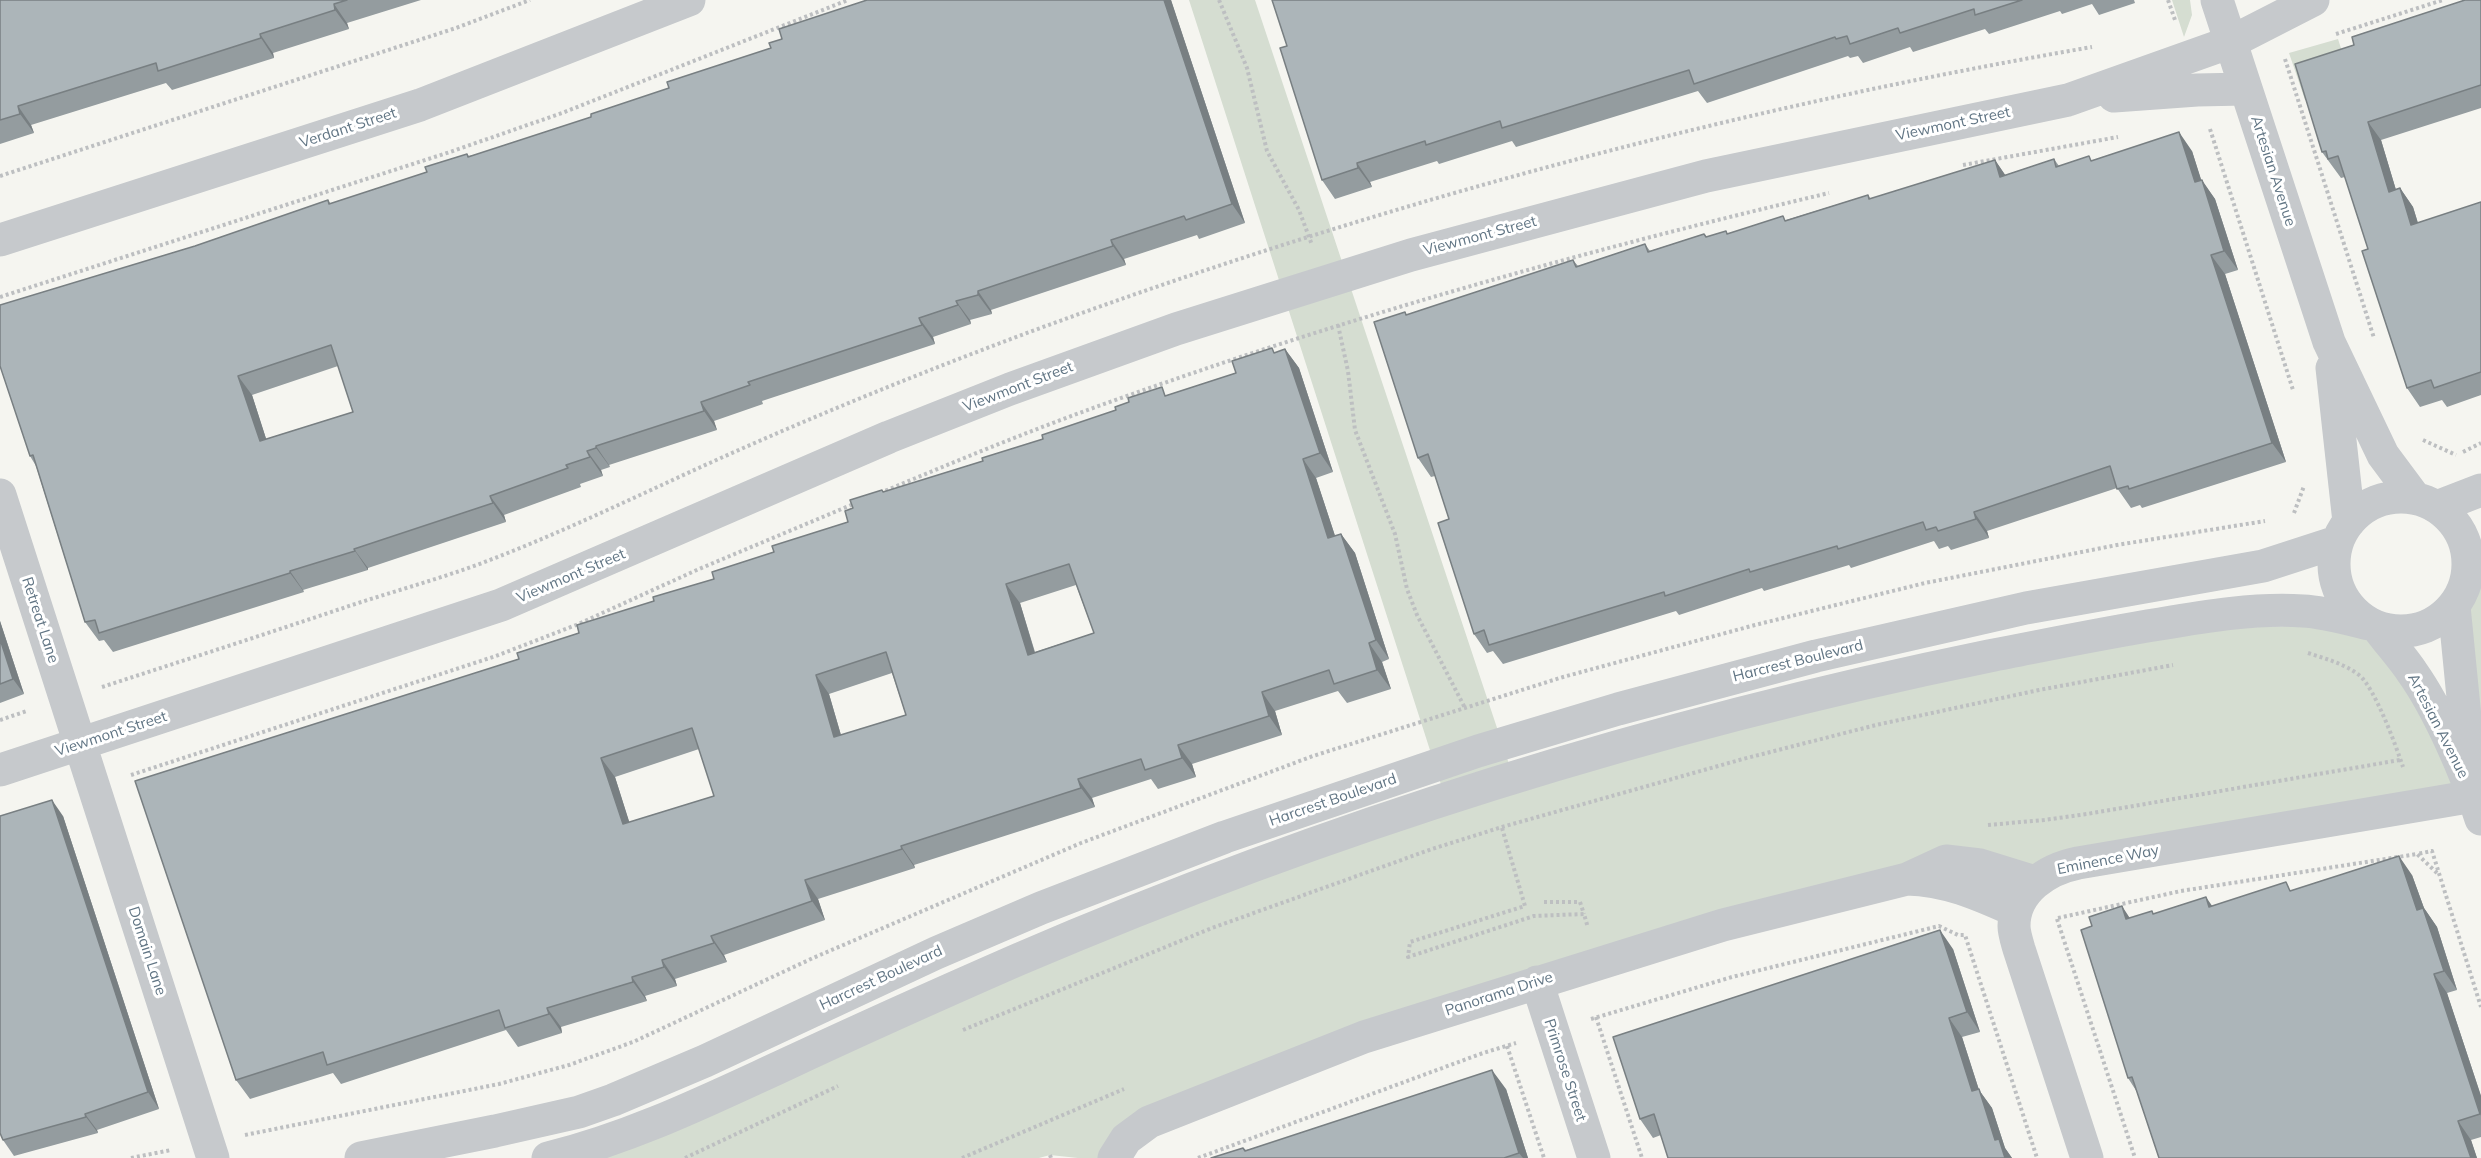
<!DOCTYPE html>
<html>
<head>
<meta charset="utf-8">
<style>
  body { margin:0 }
  canvas { display:block; background:#f5f5f0 }
</style>
</head>
<body>
<canvas width="2481" height="1158"></canvas>
<script>
const context = document.querySelector('canvas').getContext('2d');
context.lineJoin = 'round';
function fill(path, color) { context.fillStyle = color; context.fill(path, 'evenodd'); }
function strokePath(path, color, width, dash) { context.strokeStyle = color; context.lineWidth = width; context.lineCap = dash ? 'butt' : 'round'; context.setLineDash(dash || []); context.stroke(path); }
function drawText(font, color, halo, rows, align = 'center') {
  context.font = font + ' Mulish,sans-serif'; context.lineWidth = 6; context.setLineDash([]); context.textBaseline = 'middle'; context.strokeStyle = halo; context.fillStyle = color; for (const [text, x, y, turn = 0] of rows) {
    context.save(); context.translate(x, y); context.rotate((+turn || 0) * Math.PI / 180); context.textAlign = isNaN(turn) ? turn : align; if (halo) context.strokeText(text, 0, 0); context.fillText(text, 0, 0); context.restore();
  }
}
fill(new Path2D(`
  M1189 0H1255L1514 779 2115 631 2369 624 2472 794 2454 606 2466 586 2481 568V819L2474 797 2064 866 1967 862 1166 1115 1114 1158H1078L1050 1155 1039 1158H548L1446 800Z
  M2172 0H2190L2192 15 2184 37Z
  M2338 39 2348 70 2305 100 2289 53Z`), '#d5ddd1');
strokePath(new Path2D(`
  M1219 0 1247 68 1267 151 1299 210 1312 245
  M2168 0 2175 20
  M2336 34 2443 0
  M2285 59 2374 338
  M2210 129 2293 390
  M1963 165 2118 137
  M0 176 456 28 530 0
  M0 297 450 152 562 113 848 0
  M1338 325 1348 371 1355 430 1395 534 1407 589 1417 615 1465 708
  M2423 440 2456 455
  M2463 452 2481 443
  M880 493C961 459 1043 425 1127 396 1357 314 1592 249 1829 193
  M2294 513 2304 486
  M2308 653C2326 659 2343 663 2359 675 2375 688 2396 746 2403 767
  M102 687C185 660 269 633 352 605 395 591 439 579 482 563 564 532 643 493 723 457 826 411 930 369 1035 330 1378 204 1732 109 2092 47
  M0 720 27 711
  M131 775 496 656 576 625 699 569 856 503
  M1988 825 2044 820 2087 814 2400 760
  M1502 828 1525 906 1410 942 1408 957 1534 916 1584 914 1588 928
  M2437 873 2417 854 2432 851 2481 1007
  M1544 902H1580L1584 914
  M2058 918 2181 891 2417 854
  M2057 919 2135 1158
  M1596 1017 1642 1158
  M1591 1019 1732 977 1939 926 1958 935H1965L2037 1158
  M963 1030 1212 928 1432 849 1502 827 1743 759 1876 725 2039 690 2173 665
  M1507 1046 1544 1158
  M245 1135 499 1084 569 1065 633 1042 813 958 1081 843 1313 756 1563 677 1755 625 1925 583 2117 545 2265 521
  M1050 1155 1051 1158
  M131 1158 171 1150
  M685 1158 838 1086
  M962 1158 1124 1089
  M1198 1158 1483 1053 1516 1043`), '#bdbfc1', 4, [3, 3]);
strokePath(new Path2D(`
  M2217 0 2329 342 2383 455 2415 498
  M2114 96 2197 90 2245 89
  M0 240 420 105 689 0
  M2332 368 2349 522
  M0 495 213 1158
  M2334 564a67 67 0 1 1 134 0a67 67 0 1 1-134 0Z
  M2437 507 2481 490
  M2454 606 2470 768
  M2378 628C2389 643 2402 657 2412 672 2439 710 2467 775 2481 819
  M0 770 501 605 889 437 1010 389 1176 329 1411 255 1706 176 2068 100 2231 42 2313 0
  M1907 879C1948 880 1980 895 2016 911
  M1537 982 1594 1158
  M361 1158 495 1131 579 1112 613 1100 705 1061 936 953 1041 908 1225 837 1478 751 1618 709 1816 656 2026 608 2263 566 2337 542
  M548 1158C630 1138 704 1102 780 1067 859 1030 937 995 1017 960 1329 826 1657 724 1989 656 2046 645 2103 633 2160 624 2207 616 2255 608 2303 611 2325 612 2348 619 2369 624
  M1114 1158 1126 1139 1149 1122 1364 1037 1723 925 1907 879 1946 861 1980 865 2035 882
  M2087 1158 2019 949C2017 942 2014 933 2014 926 2014 890 2048 869 2078 863L2474 796`), '#c6c9cc', 33);
fill(new Path2D(`
  M0 0H421L347 23 349 29 273 53 274 58 172 90 166 83 31 125 34 133 0 144Z
  M1171 0 1245 223 1199 239 1197 235 1124 259 1126 265 991 310 992 314 970 320 971 324 933 337 935 344 762 401 763 404 714 421 717 430 609 465 610 467 601 470 603 476 580 484 581 487 504 515 506 522 368 568V570L303 590 304 592 113 652 104 640 99 641 85 622 36 466 30 456 195 246 328 200 331 204 427 172 467 154 469 156ZM338 366 353 412 266 439 252 395Z
  M1272 0H2134L2135 3 2099 15 2092 4 2062 14 2060 11 1989 34 1985 29 1913 52 1910 47 1863 63 1858 56 1850 58 1848 56 1707 103 1698 91 1516 147 1512 141 1439 164 1437 161 1370 182 1372 187 1335 199 1322 180 1287 46Z
  M2481 0V108L2381 140 2396 190 2400 188 2413 207 2418 223 2481 202V395L2447 407 2442 400 2420 407 2407 388 2368 249 2345 177 2341 178 2322 152 2354 45Z
  M2192 151 2201 180 2215 199 2238 270 2225 274 2286 462 2142 508 2140 505 2131 508 2117 488 1987 531 1989 538 1951 550 1948 546 1939 549 1934 541 1851 568 1849 565 1764 591 1762 588 1679 615 1676 611 1503 664 1493 651 1487 653 1474 634 1449 519 1435 476 1431 477 1418 458 1405 312 1407 315 1573 260 1578 266 1645 244 1650 251 1704 234 1707 237 1726 231 1728 234 1786 220 1868 195 1871 199 1995 160 2005 175 2054 159 2059 166 2092 160Z
  M1285 349 1299 368 1333 472 1316 478 1335 536 1341 534 1355 553 1389 659 1382 662 1391 689 1347 703 1338 691 1275 711 1282 735 1192 764 1196 777 1158 789 1151 779 1092 798 1095 807 914 865 915 868 818 899 825 920 724 955 727 962 675 979 677 986 645 996 647 1001 561 1027 562 1033 518 1047 506 1030 341 1084 333 1073 250 1099 236 1080 519 659 654 601 714 579 774 552 848 522 853 508 883 492 983 461 1168 395 1236 373 1275 353ZM1076 585 1094 633 1035 652 1020 603ZM892 673 906 715 841 735 829 694ZM699 749 714 796 629 822 615 777Z
  M0 621 24 694 0 703Z
  M63 816 159 1109 97 1130 98 1133 14 1156 3 1140Z
  M2412 875 2424 908 2437 927 2457 990 2447 993 2481 1096V1137L2471 1140 2477 1158H2159L2137 1092 2128 1078 2130 918 2213 906 2293 890Z
  M1953 949 1980 1032 1962 1037 1979 1090 1992 1108 2005 1148 2012 1158H1668L1661 1135 1653 1138 1640 1119Z
  M1506 1089 1528 1158H1211L1243 1148 1246 1150Z`), '#949c9f');
fill(new Path2D(`
  M1164 0H1171L1245 223 1232 204Z
  M334 4 347 23 349 29 335 10Z
  M260 34 273 53 274 58 261 38Z
  M18 106 31 125 34 133 20 114Z
  M2368 122 2381 140 2402 210 2389 192Z
  M2179 132 2192 151 2208 201 2195 182Z
  M1995 160 2008 179 2000 177Z
  M1357 163 1370 182 1372 187 1358 168Z
  M2202 180 2215 199 2238 270 2224 251Z
  M2400 188 2413 207 2424 243 2411 225Z
  M1111 240 1124 259 1126 265 1113 246Z
  M2211 255 2225 274 2286 462 2272 443Z
  M978 291 991 310 992 314 978 295Z
  M956 301 970 320 971 324 958 305Z
  M919 318 933 337 935 344 922 325Z
  M1285 349 1299 368 1333 472 1320 453Z
  M238 376 252 395 273 460 260 441Z
  M701 402 714 421 717 430 704 411Z
  M596 446 609 465 610 467 596 448Z
  M587 451 601 470 603 476 590 457Z
  M1303 459 1316 478 1342 557 1328 538Z
  M490 496 504 515 506 522 493 503Z
  M1974 512 1987 531 1989 538 1976 519Z
  M1341 534 1355 553 1389 659 1376 640Z
  M354 549 368 568V570L355 551Z
  M290 571 303 590 304 592 290 573Z
  M1006 584 1020 603 1041 674 1028 655Z
  M0 621 24 694 13 679 0 639Z
  M1369 643 1382 662 1391 689 1377 670Z
  M816 675 829 694 847 756 834 737Z
  M1262 692 1275 711 1282 735 1269 716Z
  M1178 745 1192 764 1196 777 1182 758Z
  M601 758 615 777 636 843 623 824Z
  M1078 779 1092 798 1095 807 1081 788Z
  M52 800 63 816 159 1109 148 1092Z
  M901 846 914 865 915 868 902 849Z
  M2399 856 2412 875 2424 908 2437 927 2457 990 2444 971 2417 910Z
  M805 880 818 899 825 920 812 901Z
  M2206 897 2219 916 2209 907Z
  M2122 906 2135 926 2126 919Z
  M1940 930 1953 949 1980 1032 1967 1012Z
  M711 936 724 955 727 962 714 943Z
  M662 960 675 979 677 986 664 967Z
  M2434 974 2447 993 2481 1096V1116Z
  M632 977 645 996 647 1001 633 982Z
  M547 1008 561 1027 562 1033 549 1014Z
  M1949 1018 1962 1037 1979 1090 1992 1108 2005 1148 2012 1158H2005L1995 1140 1972 1091Z
  M1492 1070 1506 1089 1528 1158H1523L1519 1153Z
  M85 1114 97 1130 98 1133 86 1117Z
  M2458 1121 2471 1140 2477 1158H2471Z`), '#787f82');
const building = new Path2D(`
  M0 0H347L334 4 335 10 260 34 261 38 158 71 156 63 18 106 20 114 0 120Z
  M867 0H1164L1232 204 1186 220 1184 216 1111 240 1113 246 978 291V295L956 301 958 305 919 318 922 325 748 382 750 385 701 402 704 411 596 446V448L587 451 590 457 566 465 568 468 490 496 493 503 354 549 355 551 290 571V573L99 633 95 620 85 622 33 455 30 456 0 366V305L195 246 328 200 329 204 427 172 425 167 467 154 468 157 591 117V114L669 88 667 82 771 48 769 43 782 39 779 29ZM331 345 353 412 260 441 238 376Z
  M1272 0H2022L1975 15 1974 9 1900 33 1898 28 1850 44 1847 36 1836 39 1835 37 1694 84 1689 70 1502 128 1500 121 1426 145 1425 141 1357 163 1358 168 1322 180 1280 48 1287 46Z
  M2465 0H2481V85L2368 122 2389 192 2400 188 2411 225 2481 202V372L2434 388 2431 380 2407 388 2362 251 2368 249 2338 156 2328 159 2326 151 2322 152 2295 64 2354 45 2352 37Z
  M2179 132 2195 182 2202 180 2224 251 2211 255 2272 443 2129 489 2128 486 2117 489 2110 466 1974 512 1976 519 1938 531 1936 527 1926 530 1923 522 1838 549 1837 546 1750 572 1749 569 1665 596 1664 592 1489 645 1484 630 1474 634 1438 523 1449 519 1428 454 1418 458 1374 322 1405 312 1406 315 1573 260 1576 267 1645 244 1648 252 1704 234 1706 237 1726 231 1727 234 1783 216 1785 221 1868 195 1869 199 1995 160 2000 177 2054 159 2056 167 2089 156 2091 161Z
  M1272 348 1274 353 1285 349 1320 453 1303 459 1328 538 1341 534 1376 640 1369 643 1377 670 1334 684 1329 670 1262 692 1269 716 1178 745 1182 758 1145 770 1141 759 1078 779 1081 788 901 846 902 849 805 880 812 901 711 936 714 943 662 960 664 967 632 977 633 982 547 1008 549 1014 505 1028 499 1010 327 1065 323 1052 236 1080 135 781 519 659 517 653 579 633 577 625 654 601 653 597 714 579 712 572 774 552 772 546 848 522 845 511 853 508 850 500 882 490 883 492 983 461 982 458 1043 439 1042 435 1116 410 1115 407 1129 402 1128 398 1162 387 1165 396 1236 373 1232 361ZM1069 564 1094 633 1028 655 1006 584ZM886 652 906 715 834 737 816 675ZM692 728 714 796 623 824 601 758Z
  M0 639 13 679 0 684Z
  M52 800 148 1092 85 1114 86 1117 3 1140 0 1133V816Z
  M2399 856 2417 910 2423 908 2444 971 2434 974 2480 1114 2458 1121 2471 1158H2159L2132 1077 2128 1078 2081 930 2092 926 2089 917 2122 906 2126 919 2152 911 2153 914 2206 897 2209 907 2286 882 2290 891Z
  M1940 930 1967 1012 1949 1018 1972 1091 1979 1089 1995 1140 1999 1139 2005 1158H1668L1654 1114 1640 1119 1613 1037Z
  M1492 1070 1519 1153 1504 1158H1211L1243 1148 1245 1151Z`);
fill(building, '#acb5b9');
strokePath(building, '#787f82', 1.5);
drawText('15px', '#617584', '#fff', [
  ["Viewmont Street",1953,124,-12],
  ["Verdant Street",348,128,-18],
  ["Artesian Avenue",2273,171,72],
  ["Viewmont Street",1480,236,-15],
  ["Viewmont Street",1018,387,-21],
  ["Viewmont Street",571,576,-23],
  ["Retreat Lane",40,620,72],
  ["Harcrest Boulevard",1798,661,-14],
  ["Artesian Avenue",2438,726,63],
  ["Viewmont Street",111,734,-18],
  ["Harcrest Boulevard",1333,800,-19],
  ["Eminence Way",2108,860,-11],
  ["Domain Lane",147,951,72],
  ["Harcrest Boulevard",881,978,-25],
  ["Panorama Drive",1499,994,-18],
  ["Primrose Street",1565,1070,72]
]);
</script>
</body>
</html>
